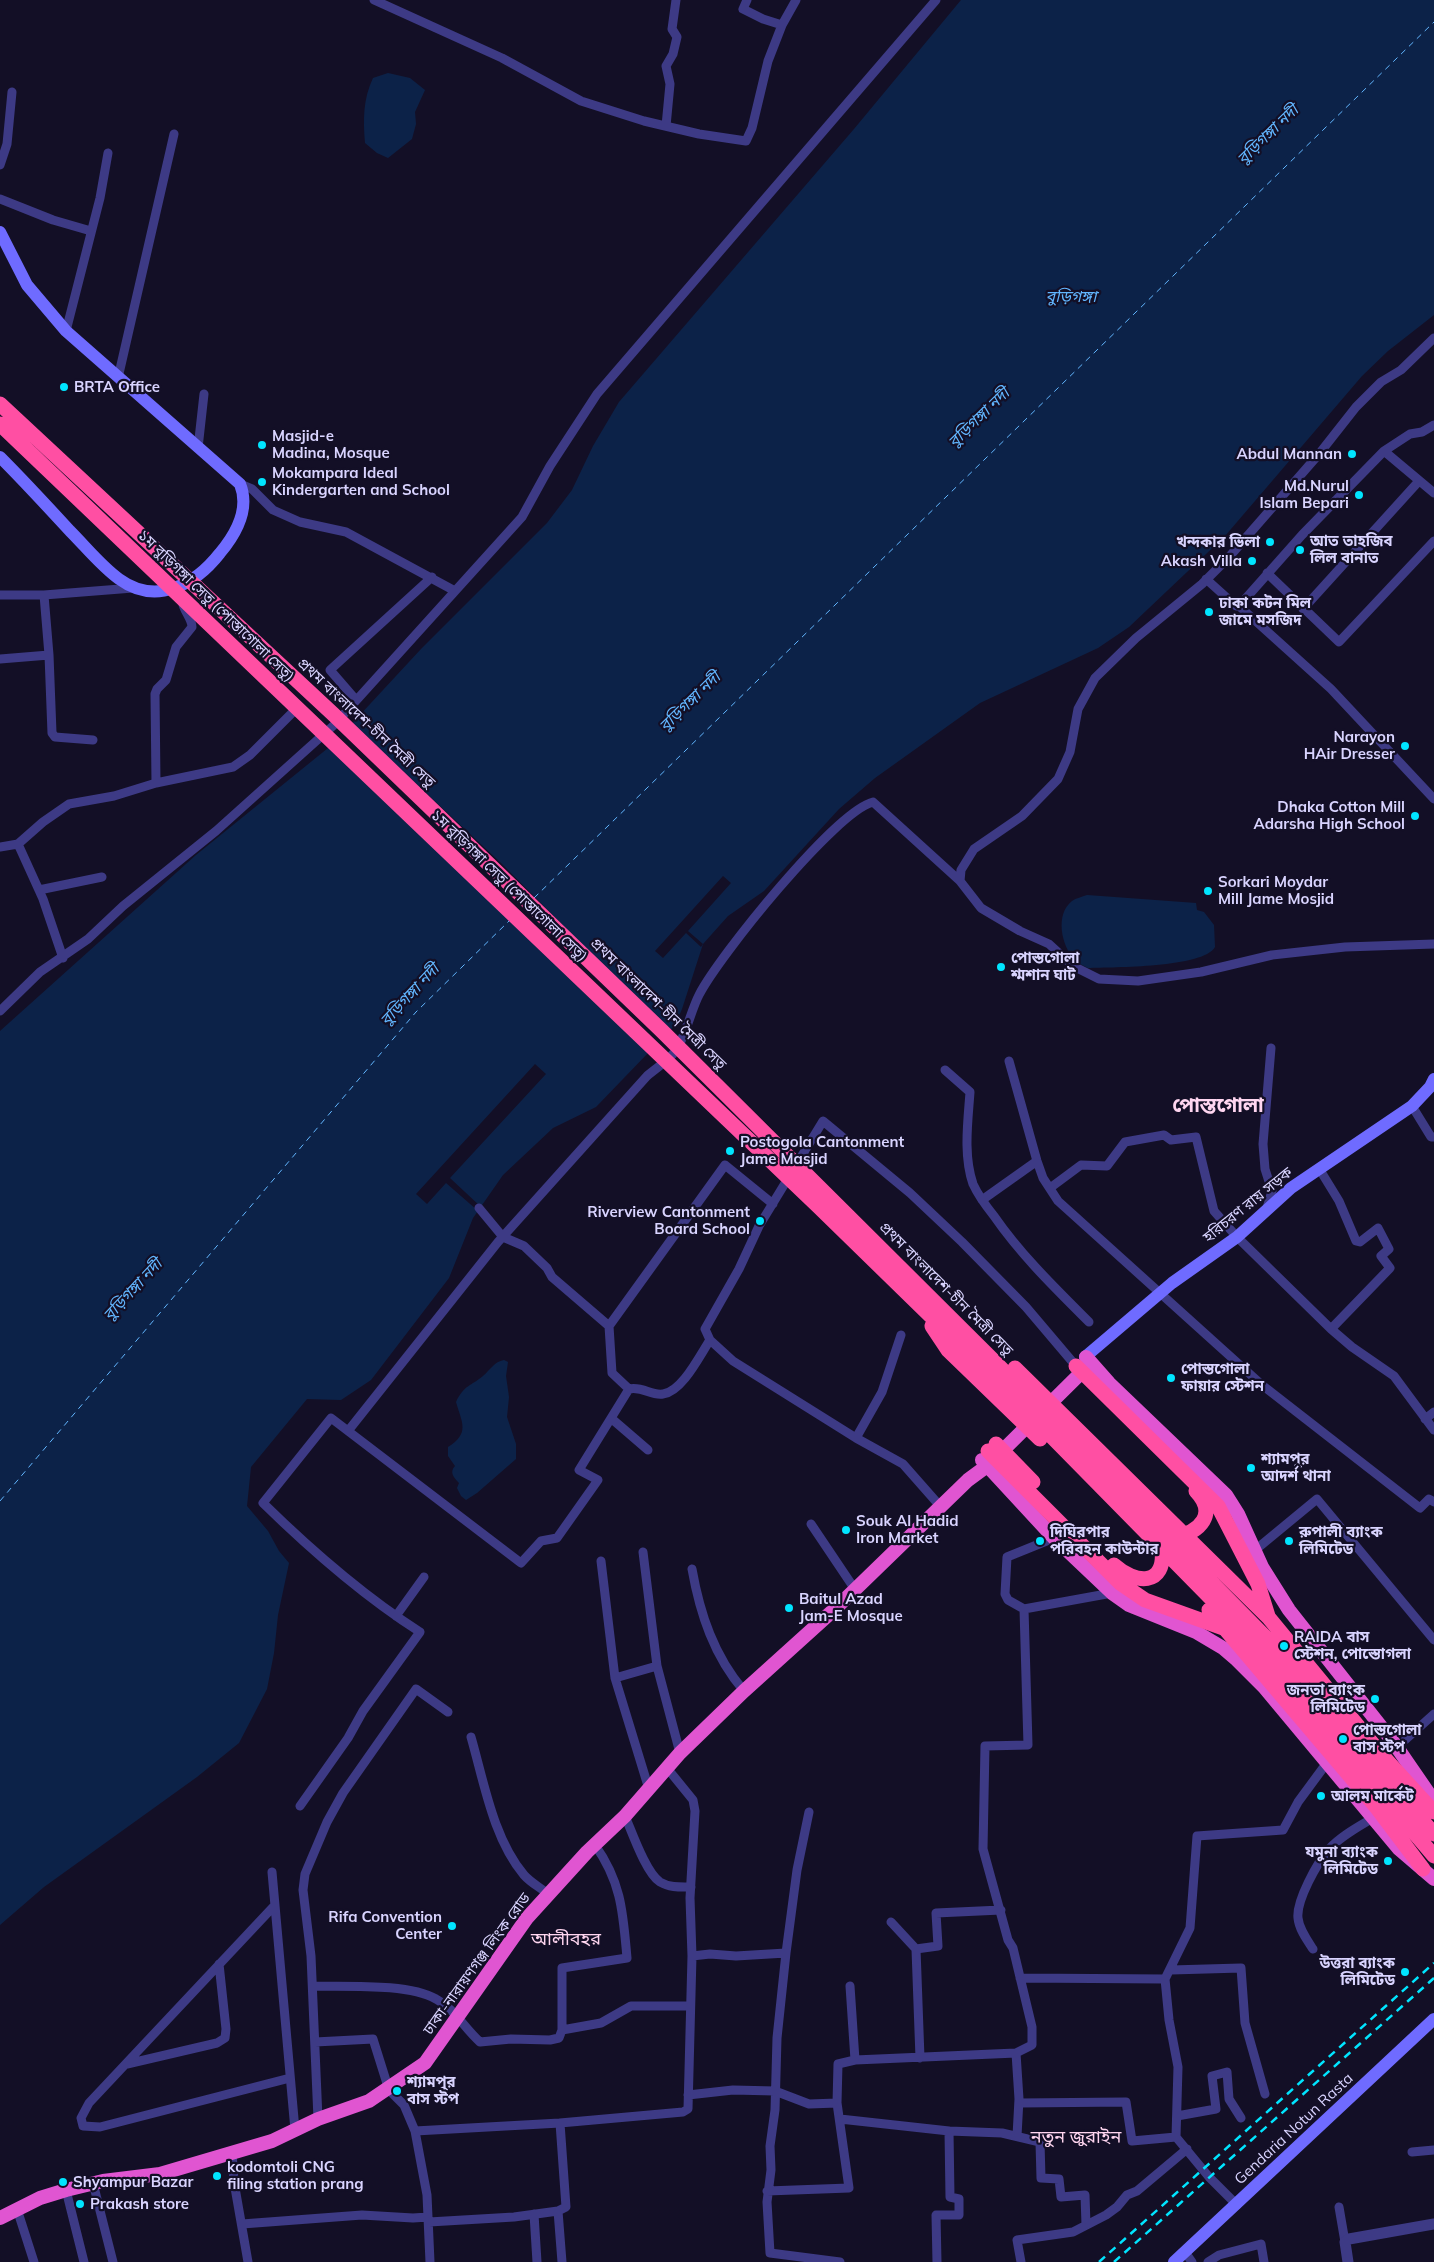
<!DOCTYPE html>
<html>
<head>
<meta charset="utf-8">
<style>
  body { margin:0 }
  canvas { display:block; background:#130f26 }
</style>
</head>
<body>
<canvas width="1434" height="2262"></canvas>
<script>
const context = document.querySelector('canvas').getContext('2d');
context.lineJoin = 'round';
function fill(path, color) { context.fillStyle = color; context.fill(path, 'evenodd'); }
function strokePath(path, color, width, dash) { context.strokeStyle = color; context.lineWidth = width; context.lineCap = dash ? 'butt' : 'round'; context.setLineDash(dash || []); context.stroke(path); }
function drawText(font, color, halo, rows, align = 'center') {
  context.font = font + ' Mulish,"Noto Sans Bengali",sans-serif'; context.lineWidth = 4.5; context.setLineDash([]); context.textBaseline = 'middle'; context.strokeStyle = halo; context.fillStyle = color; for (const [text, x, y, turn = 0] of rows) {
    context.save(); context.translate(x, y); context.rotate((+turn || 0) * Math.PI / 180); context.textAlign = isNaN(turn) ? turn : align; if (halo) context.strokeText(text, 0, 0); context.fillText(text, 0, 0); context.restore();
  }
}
fill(new Path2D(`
  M961 0H1434V315L1388 351 1362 376 1225 536 1129 627 1098 648 980 703 875 778 839 809 764 891 728 916 703 944 682 1009 675 1025 596 1107 553 1128 503 1175 473 1218 449 1278 371 1380 341 1400 307 1399 251 1467 247 1506 268 1531 279 1551 289 1563 278 1615 274 1653 267 1689 239 1743 197 1777 44 1887 0 1925V1031L196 855 333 744 421 649 547 523 572 490 593 446 619 402 854 129Z
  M388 73 410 78 425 90 415 112 416 124 412 139 388 158 377 153 365 143C363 120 363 99 373 78Z
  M1087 895 1196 903 1197 910 1204 912 1214 925 1215 947C1203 968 1113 967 1088 968 1084 966 1078 963 1075 960 1061 946 1055 914 1072 901 1076 898 1082 897 1087 895Z
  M504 1360 508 1362 506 1376 509 1397 507 1417 516 1444V1459L477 1493 466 1500 461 1496 457 1488 459 1483C454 1478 449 1472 455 1466L448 1456V1447C470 1433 462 1423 456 1402 464 1385 471 1386 483 1376 491 1369 494 1362 504 1360Z`), '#0c2248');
fill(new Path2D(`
  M350 722 501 863 670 1033 653 1049 334 739Z
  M723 876 731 883 688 931 703 944 701 947 686 933 663 958 655 951Z
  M535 1064 546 1074 450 1178 480 1206 477 1210 446 1183 427 1204 416 1194Z`), '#130f26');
strokePath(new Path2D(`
  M534 898 1434 22
  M0 1501 416 1012 509 921`), '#62b6ff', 1, [6, 5]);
strokePath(new Path2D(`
  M374 0 502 58 581 101 644 121 699 134 746 141 752 128 768 61 782 25 763 19 743 9 747 0
  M782 25 796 0
  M666 126 670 84 666 66 673 54 677 37 672 29 676 0
  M0 165 7 144 12 92
  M0 199 53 220 91 231
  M66 331 100 198 108 153
  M118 378 174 134
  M198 448 204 394
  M1384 451 1434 493
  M240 484 252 489 273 510 300 522 346 532 455 591
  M1267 573 1339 642 1434 541
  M1206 579 1236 606H1239L1302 535 1384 451 1410 434 1422 432 1434 425
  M0 595H44L133 588
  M1239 606 1331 689 1434 799
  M1303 609 1419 481
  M49 655 52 733 55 737 93 740
  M0 659 49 655 44 595
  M356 700 330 670 432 577
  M156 783 155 694 157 689 166 680 176 647 192 627C192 618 183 611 182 600
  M18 844 43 899 63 958
  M0 847 18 844 43 822 69 804 114 796 156 783 233 767 250 755 297 708
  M960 881 961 870 974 849 1022 816 1058 779 1070 752 1078 709 1095 678 1136 638 1202 584 1229 557 1319 454 1356 407 1381 382 1401 370 1434 338
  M39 890 102 877
  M0 1011 40 972 88 939 123 906 216 831 334 725 522 517 550 466 597 394 936 0
  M1009 1061 1037 1161 1043 1178 1058 1201 1262 1385 1420 1508 1429 1499 1434 1502
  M945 1070 970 1092C968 1121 963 1155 973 1184 978 1195 986 1206 994 1216 1021 1255 1055 1288 1089 1322
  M1412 1106 1431 1137H1434
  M1320 1170 1339 1201 1356 1241 1360 1242 1378 1228 1389 1249 1381 1256 1390 1268 1331 1329
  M1050 1188 1081 1165 1107 1166 1125 1142 1164 1135 1171 1140 1196 1137 1214 1211 1237 1237 1331 1329 1352 1347 1394 1376 1434 1430
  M982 1200 1037 1161
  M479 1208 503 1237 524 1246 547 1268 552 1277 609 1326 725 1165 773 1204
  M1267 1208 1272 1191 1265 1169 1263 1144 1271 1048
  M609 1326 612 1373 629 1389
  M612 1419 648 1450
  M1425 1419 1434 1412
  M348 1431 498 1242 647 1076C655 1069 666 1062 673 1054 684 1042 691 1010 699 995 719 956 835 812 873 802L960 881 981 908 1020 931 1049 944 1073 966 1099 979 1138 981 1201 972 1272 955 1345 947 1434 944
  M856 1438 882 1392 901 1335
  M940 1506 903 1464 856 1438 733 1361 710 1340 705 1329 739 1269 759 1226 823 1121 910 1193 962 1242 1026 1307 1076 1366
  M811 1524 854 1588
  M1254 1551 1317 1499 1434 1640
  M643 1552 657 1666 680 1753
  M601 1561 615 1678
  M692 1569C700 1614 714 1656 744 1691
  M1024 1609 1008 1600 1005 1594 1007 1557 1054 1538
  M396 1616 424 1577
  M471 1737C484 1782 493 1838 524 1875 531 1883 541 1888 548 1894
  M1405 1740 1434 1714
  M648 1786 615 1678 657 1666
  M300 1806 348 1738 363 1711 420 1632C362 1595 312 1551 263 1503L331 1418 521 1563 541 1541 557 1538 598 1480 579 1470 629 1389C643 1386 651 1396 663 1394 682 1392 700 1355 710 1340
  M625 1816C632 1832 646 1873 660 1882 670 1888 681 1887 691 1887
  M272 1872 295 2130
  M275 1905 89 2103 81 2118 83 2126 100 2127 290 2078
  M891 1922 916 1949 938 1946 936 1913 1001 1910
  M916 1949 920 2058
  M1313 1949C1307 1940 1299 1929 1298 1918 1296 1901 1317 1863 1329 1849 1341 1836 1358 1827 1373 1818
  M786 1953 797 1870 809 1812
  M692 1956 710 1954 736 1956 786 1953 777 2038 775 2110 770 2146 771 2170 767 2202 770 2253 840 2262
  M1171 1970 1241 1968 1245 2023 1265 2094
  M1020 1978 1165 1979
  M313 1986C346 1987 408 1983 436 1999 455 2009 464 2028 480 2042L511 2039 550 2040 559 2038 562 2030 601 2023 631 2006H689
  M850 1986 855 2060 1016 2053 1019 2099 1017 2136
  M562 2030V1968L627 1958C623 1914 622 1883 595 1845
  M315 2042 373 2039 389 2090 404 2105 415 2131 427 2195 430 2262
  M1016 2053 1032 2045V2027L1013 1948 1008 1940 983 1849 985 1746 1028 1745 1024 1609 1112 1593
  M127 2064 217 2043 225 2038 226 2029 219 1964
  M688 2095 733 2090 775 2091 809 2104 837 2103
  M1019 2103 1126 2102 1132 2141 1176 2137 1209 2177 1237 2205
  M1177 2116 1216 2109 1212 2076 1227 2072 1229 2099 1241 2118
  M318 2119 311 1956 303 1890 305 1874 327 1822 343 1793 416 1689 448 1712
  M840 2119 949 2131
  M560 2123 683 2112 688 2109 692 1956 690 1898 695 1811 693 1800 667 1768
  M415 2131 560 2123 566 2207 558 2211 562 2262
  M1176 2137 1178 2067 1169 2020 1165 1979 1190 1928 1197 1836 1283 1830 1298 1802 1326 1764
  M232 2152 234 2182 248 2262
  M1412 2152 1434 2150
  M93 2183 113 2262
  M66 2190 84 2262
  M767 2191 849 2188 837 2103 838 2064 855 2060
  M1339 2207 1345 2242
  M17 2209 34 2262
  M534 2214 537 2262
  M429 2222 514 2217 558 2211
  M242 2224 362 2215 413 2218 428 2217
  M1185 2252 1192 2262
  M937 2262 936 2215H959V2199L950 2197 949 2131 1002 2133 1040 2142 1041 2178 1059 2179 1061 2197 1085 2195 1086 2225
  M1021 2262 1017 2240 1073 2232 1106 2215 1117 2207 1127 2195 1137 2191 1187 2149
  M1208 2262 1219 2255 1261 2244 1264 2262`), '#3d3a85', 9);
strokePath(new Path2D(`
  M1348 2262 1345 2242 1349 2239 1434 2224`), '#3d3a85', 11);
strokePath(new Path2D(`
  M0 232 27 285 66 331 240 484C250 509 236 534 220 553 195 585 156 606 119 579 101 566 86 547 70 531 47 506 24 481 0 457
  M1085 1357 1172 1283 1237 1237 1291 1188 1412 1106 1430 1087 1434 1079
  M1174 2262 1434 2019`), '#6f6bff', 12);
strokePath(new Path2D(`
  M1086 1357 1109 1383 1226 1495 1238 1514 1262 1567 1289 1610 1394 1743 1434 1801
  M982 1460 1054 1538 1112 1593 1129 1605 1196 1632 1223 1648 1237 1660 1264 1687 1399 1849 1434 1879
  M0 2218 40 2198 66 2190 103 2181 160 2174 272 2141 318 2119 369 2101 425 2063 527 1918 587 1852 625 1816 680 1753 744 1691 837 1607 968 1480 987 1466 1091 1363`), '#e055d1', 14);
strokePath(new Path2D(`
  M0 404 333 714 662 1031 996 1363 1275 1647 1434 1834
  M0 424 818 1206 994 1378 1244 1632 1434 1856
  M932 1326 948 1350 1040 1439
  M1076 1366 1218 1506 1258 1584 1268 1616
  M1015 1368 1269 1618 1381 1754 1434 1812
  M996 1444 1033 1482
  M988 1451 1120 1583 1145 1600 1223 1628
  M1175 1537C1200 1532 1218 1514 1196 1491
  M1114 1565C1135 1584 1166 1587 1162 1549
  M1209 1610 1377 1808 1423 1869`), '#ff4fa3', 15);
strokePath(new Path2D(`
  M1099 2262 1434 1963
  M1114 2262 1434 1978`), '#00e5ff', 2.5, [8, 6]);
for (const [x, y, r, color] of [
  [64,387,5,"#00e5ff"],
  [262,445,5,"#00e5ff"],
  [1352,454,5,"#00e5ff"],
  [262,482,5,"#00e5ff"],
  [1359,495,5,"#00e5ff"],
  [1270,542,5,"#00e5ff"],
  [1300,550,5,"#00e5ff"],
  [1252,561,5,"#00e5ff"],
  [1209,612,5,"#00e5ff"],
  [1405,746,5,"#00e5ff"],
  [1415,816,5,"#00e5ff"],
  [1208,891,5,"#00e5ff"],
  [1001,967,5,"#00e5ff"],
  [730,1151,5,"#00e5ff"],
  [760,1221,5,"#00e5ff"],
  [1171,1378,5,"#00e5ff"],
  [1251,1468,5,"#00e5ff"],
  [846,1530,5,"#00e5ff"],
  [1040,1541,5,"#00e5ff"],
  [1289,1541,5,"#00e5ff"],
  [789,1608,5,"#00e5ff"],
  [1284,1646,5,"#00e5ff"],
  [1375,1699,5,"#00e5ff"],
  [1343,1739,5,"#00e5ff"],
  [1321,1796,5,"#00e5ff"],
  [1388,1861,5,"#00e5ff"],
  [452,1926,5,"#00e5ff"],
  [1405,1972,5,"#00e5ff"],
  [397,2091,5,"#00e5ff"],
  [217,2176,5,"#00e5ff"],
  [63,2182,5,"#00e5ff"],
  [80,2204,5,"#00e5ff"]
]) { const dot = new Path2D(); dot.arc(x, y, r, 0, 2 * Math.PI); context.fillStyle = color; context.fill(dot); strokePath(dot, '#130f26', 2); }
drawText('bold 15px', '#d9d4ff', '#130f26', [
  ["BRTA Office",74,387],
  ["Masjid-e",272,436],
  ["Madina, Mosque",272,453],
  ["Abdul Mannan",1342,454,"right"],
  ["Mokampara Ideal",272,473],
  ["Kindergarten and School",272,490],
  ["Md.Nurul",1349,486,"right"],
  ["Islam Bepari",1349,503,"right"],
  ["আত তাহজিব",1310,541],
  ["লিল বানাত",1310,558],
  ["খন্দকার ভিলা",1260,542,"right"],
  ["Akash Villa",1242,561,"right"],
  ["ঢাকা কটন মিল",1219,603],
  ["জামে মসজিদ",1219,620],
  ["Narayon",1395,737,"right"],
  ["HAir Dresser",1395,754,"right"],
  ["Dhaka Cotton Mill",1405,807,"right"],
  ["Adarsha High School",1405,824,"right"],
  ["Sorkari Moydar",1218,882],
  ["Mill Jame Mosjid",1218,899],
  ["পোস্তগোলা",1011,958],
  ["শ্মশান ঘাট",1011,975],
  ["Postogola Cantonment",740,1142],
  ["Jame Masjid",740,1159],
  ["Riverview Cantonment",750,1212,"right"],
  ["Board School",750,1229,"right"],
  ["পোস্তগোলা",1181,1369],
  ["ফায়ার স্টেশন",1181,1386],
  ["শ্যামপুর",1261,1459],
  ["আদর্শ থানা",1261,1476],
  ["Souk Al Hadid",856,1521],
  ["Iron Market",856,1538],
  ["দিঘিরপার",1050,1532],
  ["পরিবহন কাউন্টার",1050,1549],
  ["রুপালী ব্যাংক",1299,1532],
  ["লিমিটেড",1299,1549],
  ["Baitul Azad",799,1599],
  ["Jam-E Mosque",799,1616],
  ["RAIDA বাস",1294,1637],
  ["স্টেশন, পোস্তোগলা",1294,1654],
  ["জনতা ব্যাংক",1365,1690,"right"],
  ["লিমিটেড",1365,1707,"right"],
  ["পোস্তগোলা",1353,1730],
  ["বাস স্টপ",1353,1747],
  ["আলম মার্কেট",1331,1796],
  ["যমুনা ব্যাংক",1378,1852,"right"],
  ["লিমিটেড",1378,1869,"right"],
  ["Rifa Convention",442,1917,"right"],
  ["Center",442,1934,"right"],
  ["উত্তরা ব্যাংক",1395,1963,"right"],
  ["লিমিটেড",1395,1980,"right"],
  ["শ্যামপুর",407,2082],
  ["বাস স্টপ",407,2099],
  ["kodomtoli CNG",227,2167],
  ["filing station prang",227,2184],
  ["Shyampur Bazar",73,2182],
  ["Prakash store",90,2204]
], 'left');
drawText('15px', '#d9d4ff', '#130f26', [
  ["১ম বুড়িগঙ্গা সেতু (পোস্তাগোলা সেতু)",216,606,44],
  ["প্রথম বাংলাদেশ-চীন মৈত্রী সেতু",366,723,43],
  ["১ম বুড়িগঙ্গা সেতু (পোস্তাগোলা সেতু)",509,886,44],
  ["প্রথম বাংলাদেশ-চীন মৈত্রী সেতু",658,1004,44],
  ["হরিচরণ রায় সড়ক",1248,1205,-39],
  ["প্রথম বাংলাদেশ-চীন মৈত্রী সেতু",946,1289,45],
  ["ঢাকা-নারায়ণগঞ্জ লিংক রোড",477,1964,-54],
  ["Gendaria Notun Rasta",1294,2129,-43]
]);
drawText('italic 16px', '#62b6ff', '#130f26', [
  ["বুড়িগঙ্গা নদী",1268,135,-44],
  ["বুড়িগঙ্গা",1071,297],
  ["বুড়িগঙ্গা নদী",979,418,-44],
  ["বুড়িগঙ্গা নদী",690,702,-44],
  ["বুড়িগঙ্গা নদী",410,995,-47],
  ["বুড়িগঙ্গা নদী",133,1290,-47]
]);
drawText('18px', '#ffd6f0', '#130f26', [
  ["আলীবহর",566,1940],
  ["নতুন জুরাইন",1076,2138]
]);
drawText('bold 20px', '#ffd6f0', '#130f26', [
  ["পোস্তগোলা",1218,1106]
]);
</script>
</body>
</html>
